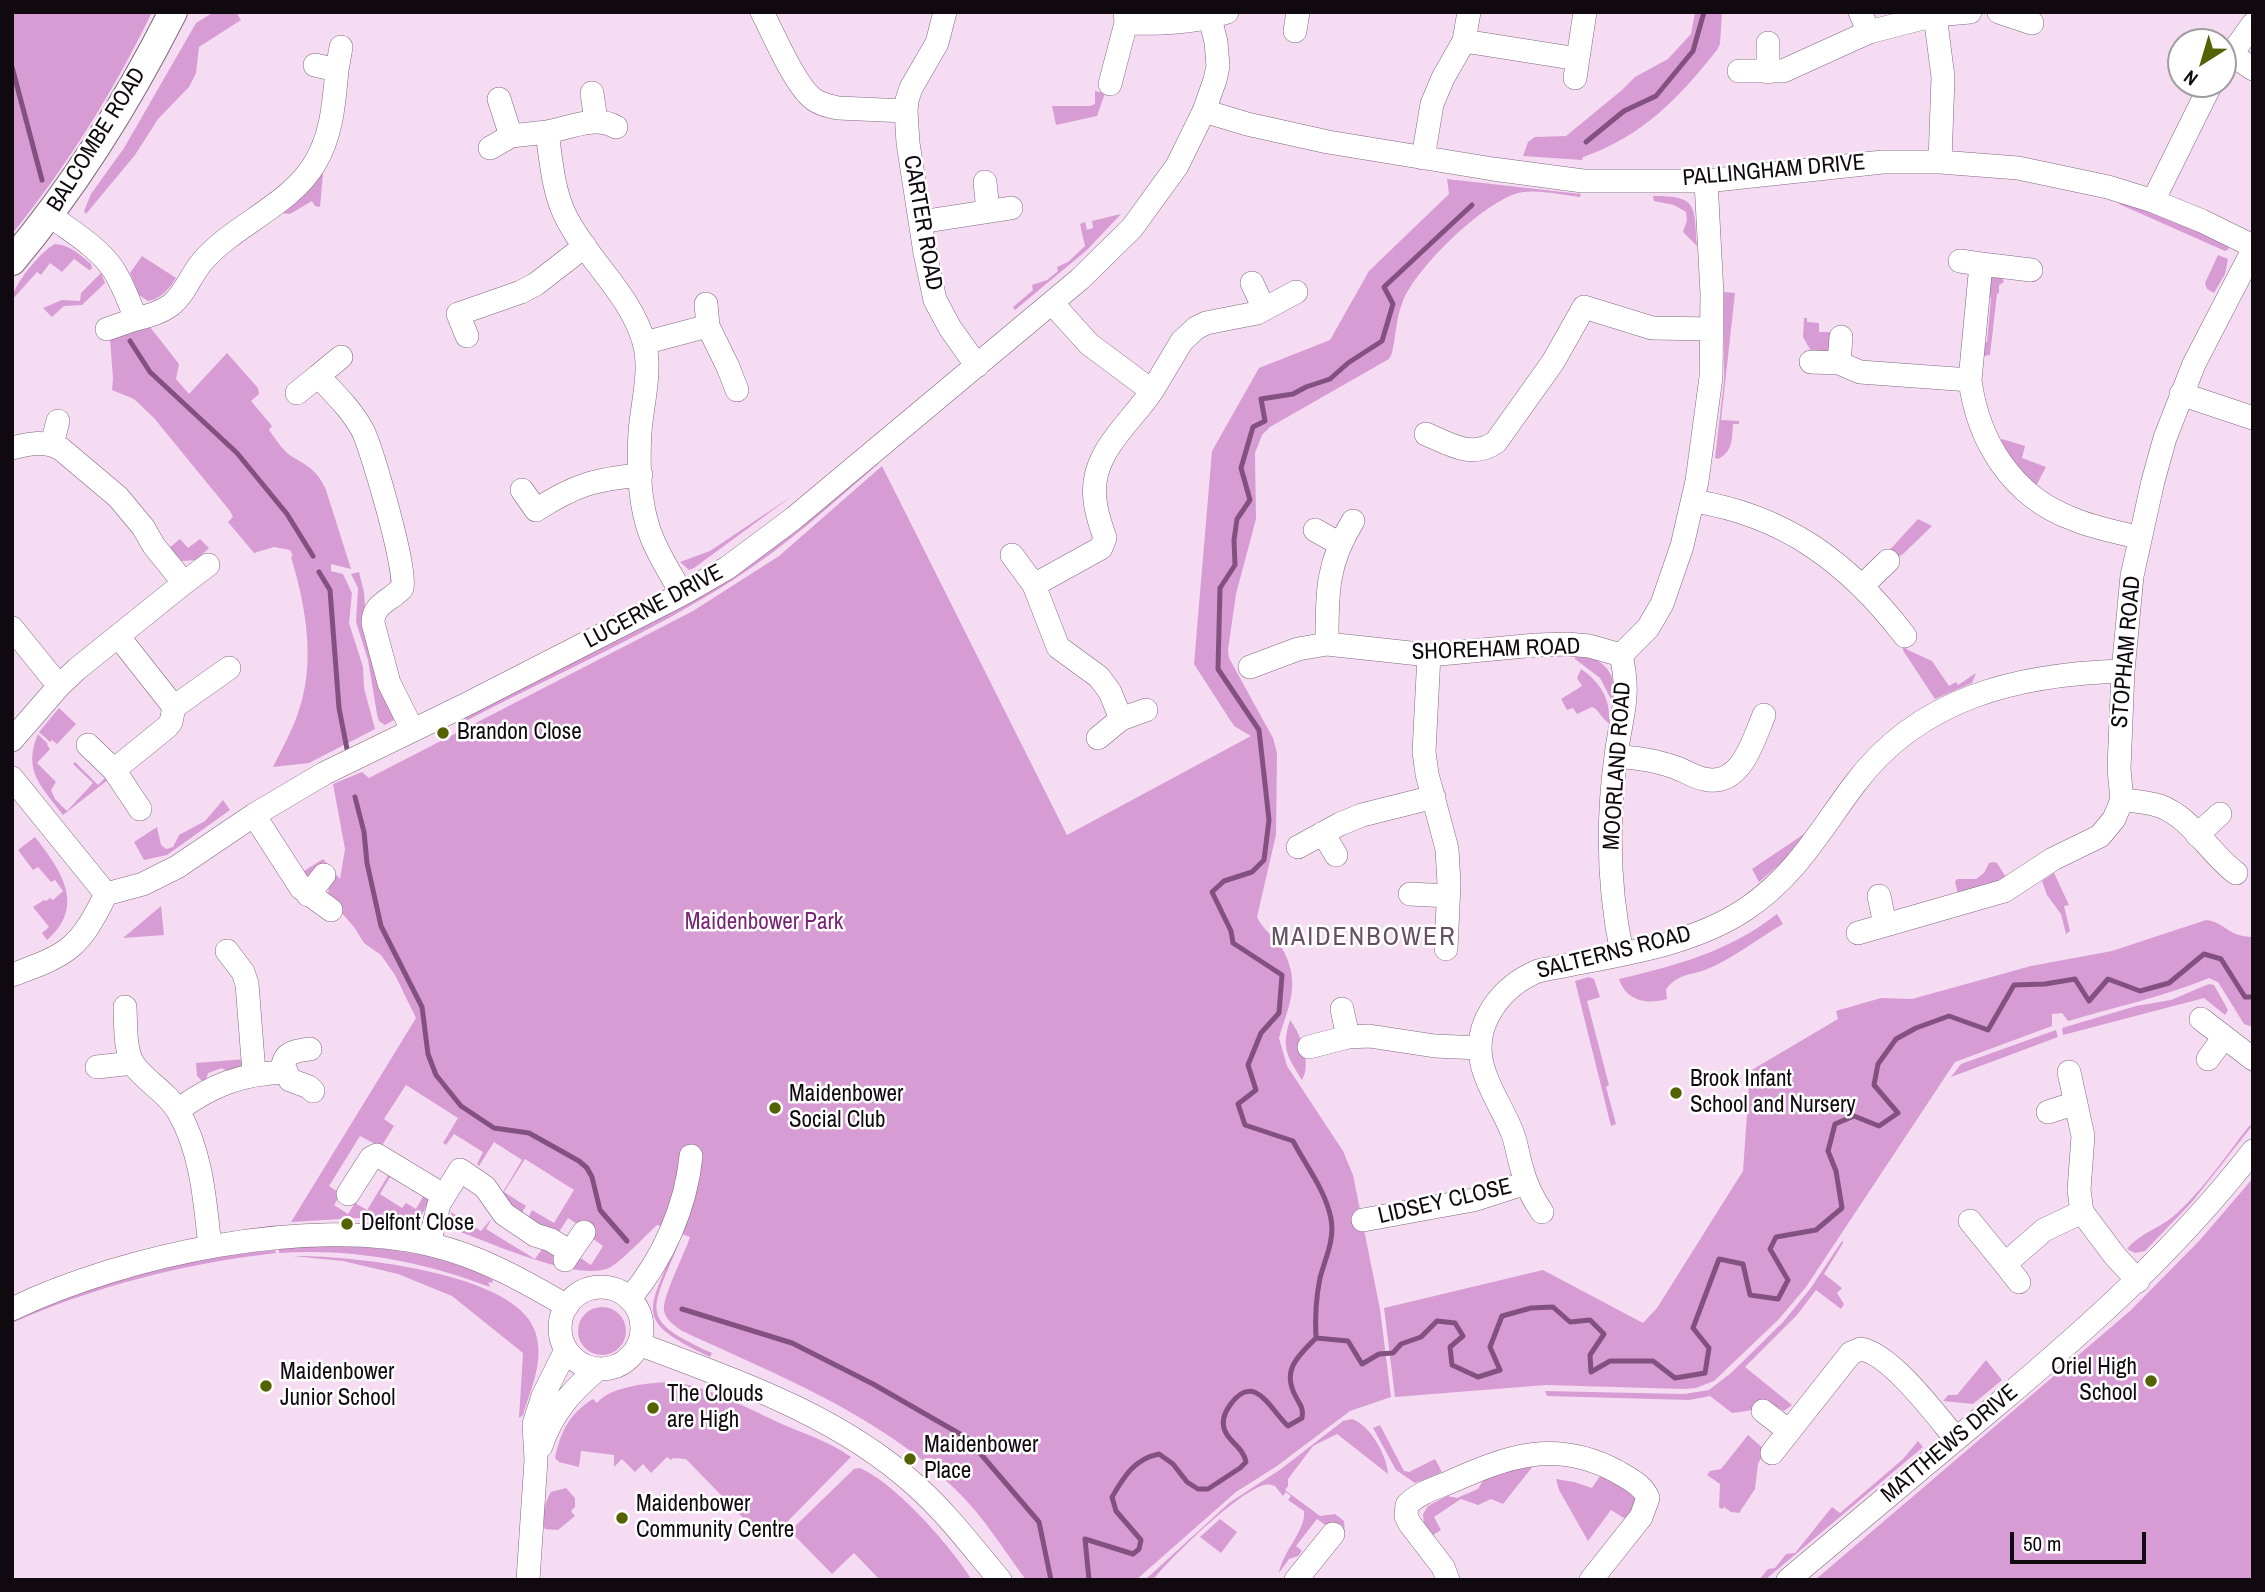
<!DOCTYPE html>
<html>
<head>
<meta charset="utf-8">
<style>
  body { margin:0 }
  #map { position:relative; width:2265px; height:1592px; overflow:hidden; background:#f5dcf3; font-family:"Archivo Narrow",sans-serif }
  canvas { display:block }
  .frame { position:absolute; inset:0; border:14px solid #110910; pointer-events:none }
  .north { position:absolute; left:2167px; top:28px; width:70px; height:70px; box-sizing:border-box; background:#fff; border:2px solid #a09d9f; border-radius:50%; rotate:217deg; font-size:19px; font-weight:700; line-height:28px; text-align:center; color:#110910 }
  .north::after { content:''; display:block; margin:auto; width:24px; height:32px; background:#556204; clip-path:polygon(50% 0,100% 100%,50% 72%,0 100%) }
  .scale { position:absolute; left:2010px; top:1532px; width:136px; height:32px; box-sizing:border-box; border:4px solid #110910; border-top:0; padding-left:9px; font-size:21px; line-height:24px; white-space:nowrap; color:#110910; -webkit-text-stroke:5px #fff; paint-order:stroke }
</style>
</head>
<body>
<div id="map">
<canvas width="2265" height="1592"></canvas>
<div class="frame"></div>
<div class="north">N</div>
<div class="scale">50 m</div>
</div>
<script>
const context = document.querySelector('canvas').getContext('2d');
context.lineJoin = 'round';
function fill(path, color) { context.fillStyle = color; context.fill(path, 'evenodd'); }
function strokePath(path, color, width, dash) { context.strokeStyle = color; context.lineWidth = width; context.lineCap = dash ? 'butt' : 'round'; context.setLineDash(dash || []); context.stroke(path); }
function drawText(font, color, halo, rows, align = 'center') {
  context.font = font + ' "Archivo Narrow",sans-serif'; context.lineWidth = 5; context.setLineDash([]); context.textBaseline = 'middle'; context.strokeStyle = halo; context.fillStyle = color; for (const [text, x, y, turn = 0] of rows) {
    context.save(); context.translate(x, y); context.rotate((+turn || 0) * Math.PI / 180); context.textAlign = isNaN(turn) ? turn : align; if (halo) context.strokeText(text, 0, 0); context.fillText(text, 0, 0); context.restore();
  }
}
fill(new Path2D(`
  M12 12H152C114 91 67 166 12 234Z
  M214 12H236L241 20 199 47 196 73 189 87 158 119 135 155 86 214 84 211 91 194 124 148 196 23Z
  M1695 12H1722L1720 44 1717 50C1678 99 1643 136 1583 157L1582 160 1523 156 1528 142 1535 137 1566 136 1622 90 1635 77 1668 59 1691 34Z
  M1095 91 1105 93 1097 116 1056 125 1052 106H1090L1095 104Z
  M321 173 323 174 320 207 315 206 312 201 290 214 281 213Z
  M1447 179 1581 194 1580 197C1560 195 1534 188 1515 194 1480 206 1417 267 1403 301 1396 317 1396 336 1392 353L1389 359 1270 427 1262 435 1255 453 1256 519 1236 594 1228 650 1229 658 1273 738 1277 753 1276 835 1257 917C1263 931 1278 939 1284 952 1301 985 1288 1007 1279 1038L1287 1066 1343 1151 1353 1175 1380 1309 1391 1397 1350 1411 1277 1466 1236 1492 1136 1580H1026C1003 1549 982 1514 954 1488 878 1414 777 1375 682 1331 675 1326 666 1320 664 1311 662 1297 685 1253 690 1237L657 1225C646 1235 621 1262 609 1268 577 1282 491 1243 458 1231L452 1227 451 1212 481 1231 492 1218 486 1229 535 1259 544 1246 579 1257 591 1265 603 1246 592 1238 594 1235 568 1218 557 1235 528 1218 532 1210 554 1223 574 1190 525 1159 504 1192 526 1206 521 1214 500 1197 522 1160 494 1142 479 1166 477 1164 483 1152 454 1134 446 1145 443 1143 458 1118 406 1085 384 1119 394 1126 381 1147 360 1136 329 1186 341 1194 334 1205 348 1214 355 1203 367 1210 391 1171 420 1186 416 1192 390 1177 380 1194 402 1208 406 1203 416 1209 424 1195 432 1193 420 1219 414 1222 357 1218 291 1222 416 1018 395 975 381 955 364 943 354 927 328 897 329 884 304 876 292 855 304 871 323 859 340 879 345 849 333 784 362 772 369 778 693 611 779 556 882 466 1067 835 1251 736 1234 726 1194 664 1212 451 1259 368 1330 340 1369 271 1449 194Z
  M1653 196C1698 196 1694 205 1697 246L1683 232 1687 220 1686 212 1674 205 1654 201Z
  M2121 199 2164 214 2226 244 2229 249 2225 251 2119 204Z
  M1121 214 1087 250 1015 310 1013 307 1033 290 1032 285 1047 280 1058 271 1057 267 1068 262 1085 246 1080 224 1085 222 1087 230 1093 228 1092 221Z
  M55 244C71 245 80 255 91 264L92 269 89 270 74 259 62 272 50 263 41 275 37 272 12 300C12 286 42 250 55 244Z
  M2218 255 2228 259 2225 274 2214 293 2207 289 2205 283Z
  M142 256 176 278C169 289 161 299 148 301L139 295 130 273Z
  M101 273 105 283 82 305 64 306 52 317 43 308 62 300 80 301 81 293Z
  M2000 273 2004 282 1999 285V293L1997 294 1990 355 1984 356 1979 348 1987 342 1991 298 1985 290 1989 280Z
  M1724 292 1735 293 1721 420 1739 421V424H1733C1732 438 1733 452 1718 459L1715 458 1724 381Z
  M1804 318H1807V322L1819 323V332H1835L1833 344 1827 353 1811 351 1803 337Z
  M150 327 179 364 176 379 189 394 227 353 258 388 259 394 251 401 272 426 269 430C275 438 282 450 291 456 308 466 318 471 326 490L351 569 331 564V571L343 574 352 593 349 623 363 667 364 688 375 729 309 763 273 767C282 749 292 731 298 713 316 662 306 607 291 557L293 556 290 550 274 547 254 553 228 522 233 517 230 511 154 418 134 399 112 390 113 379 110 338Z
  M2002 439 2025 446 2022 458 2046 467 2036 486 2019 472 2000 441Z
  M876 462 878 464C832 504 787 545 736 578 651 633 556 674 466 721L464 717 512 691Z
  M792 496 694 568 689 570 680 562 710 551Z
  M1918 519 1932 526 1903 554 1898 557 1885 555Z
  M180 539 188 548 200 539 209 548 196 560 182 561 169 548Z
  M359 572 364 592 366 622 394 720 385 725 379 721 377 714 368 660 356 622 358 588 351 574Z
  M1900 642 1908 650 1932 661 1949 686 1956 682 1958 685 1976 673 1972 683 1935 699 1904 652Z
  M1576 653C1605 659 1618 673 1613 703L1600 678 1575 659Z
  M1581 669C1600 682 1611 699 1609 723 1601 719 1599 709 1592 707L1577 714 1573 708 1567 710 1561 699 1582 686 1577 678Z
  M59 708 76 724 57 744 52 740 50 742 39 732Z
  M38 734 48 744 47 745 50 749 37 763 56 782 51 790 55 799 67 811 93 783 73 764 75 762 98 785 107 776 109 779 63 815C42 787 22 771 38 734Z
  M223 800 230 810 167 855 144 860 134 842 157 827 161 845 166 849 173 847 179 835 205 821Z
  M1807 832 1783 861 1759 882 1752 869Z
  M35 837C60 869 87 906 47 940L42 933 49 927 33 907 44 900 46 901 50 898 53 900 63 891 55 880 51 882 38 867 33 870 18 850Z
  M1993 862 1997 863 2006 877 1998 882 1958 894 1955 882 1957 879H1976L1984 873 1989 863Z
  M2054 873 2069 905 2064 906 2070 931 2066 934 2061 914 2047 895 2042 881Z
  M161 906 164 935 123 938Z
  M1777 914 1783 924C1757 939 1733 959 1705 970 1690 975 1675 975 1666 990L1667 999C1647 1005 1626 1001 1619 979 1678 965 1728 952 1777 914Z
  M2206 920C2225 922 2228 937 2253 937V1027L2244 1024 2218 982 2209 978C2163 997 2115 1007 2068 1021L2062 1013 2052 1014V1026L1955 1062 1806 1287 1779 1319 1714 1381 1696 1388 1684 1389 1546 1385 1395 1397 1384 1308 1543 1270 1643 1323 1657 1308 1743 1171 1750 1071 1838 1019 1836 1011 1881 998 1912 999 2031 966 2112 951Z
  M1589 977 1594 979 1600 997 1587 1001 1609 1085 1606 1087 1616 1124 1611 1126 1575 981Z
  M2209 984 2214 985 2228 1010 2225 1015 2204 998 2063 1035 2062 1028 2136 1006 2171 1000Z
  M1290 1020C1301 1034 1312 1064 1302 1080 1287 1056 1281 1048 1290 1020Z
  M2056 1030 2058 1037 1951 1077 1961 1064Z
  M246 1059 242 1068 231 1074 222 1068 208 1073 205 1084 197 1076 196 1063Z
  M2250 1125 2252 1126 2192 1202 2145 1251 2135 1253 2127 1249C2141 1232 2161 1228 2176 1214 2205 1188 2226 1155 2250 1125Z
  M2253 1178V1580H1815L2130 1311 2200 1240Z
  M1842 1241 1843 1243 1824 1274 1842 1288 1837 1293 1844 1304 1841 1309 1816 1290 1797 1315 1745 1367 1792 1405 1784 1411 1767 1401 1761 1409 1732 1413 1710 1396 1689 1400 1547 1396 1545 1391 1684 1394 1709 1390 1731 1373 1783 1322 1810 1289Z
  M677 1242 679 1243C651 1312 637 1319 712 1353L710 1357C633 1320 647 1314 677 1242Z
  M318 1245C379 1247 438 1251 493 1280L492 1283 488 1282 490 1287C422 1261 352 1248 279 1253V1249Z
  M275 1250 276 1253C182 1264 99 1285 12 1323V1320C96 1282 184 1259 275 1250Z
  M293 1256C347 1255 516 1272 535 1331 545 1360 531 1388 523 1415L519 1418 523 1353 452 1296 398 1274 343 1261Z
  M578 1331a24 24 0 1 1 48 0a24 24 0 1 1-48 0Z
  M1986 1360 2002 1380 1973 1404 1943 1401 1948 1395H1957Z
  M673 1382C708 1387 737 1403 769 1418 797 1432 826 1439 851 1457L787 1522H747L686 1459 673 1458 671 1460 667 1457 651 1473 643 1464 635 1472 622 1459 614 1467V1455L581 1451 579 1467 559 1462 555 1458C561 1431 569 1414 593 1399L597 1403C610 1386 653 1382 673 1382Z
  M1352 1419C1370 1425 1387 1455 1388 1474L1337 1434 1313 1446 1288 1479V1486L1285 1490 1320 1516 1335 1514 1344 1521 1345 1535 1343 1538 1317 1519 1296 1546 1302 1551 1298 1556 1289 1559 1279 1573C1283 1550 1306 1531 1304 1511L1288 1500 1291 1496 1286 1492 1283 1496 1275 1486C1271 1485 1269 1484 1264 1485 1238 1492 1171 1557 1153 1580H1145L1229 1503 1281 1469 1343 1421Z
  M1380 1425 1404 1471 1409 1472 1435 1459 1442 1472 1415 1483 1396 1470 1373 1428Z
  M1748 1435 1765 1450 1758 1464 1755 1489 1739 1513 1731 1512 1724 1507 1722 1509 1719 1507 1720 1484 1707 1475 1710 1471 1721 1469Z
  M1918 1441 1923 1447 1765 1580H1759L1768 1569 1775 1568 1786 1554 1795 1553 1832 1507 1840 1513 1903 1459Z
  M1533 1466 1503 1504 1491 1499 1478 1505 1461 1499 1434 1517 1441 1530 1433 1535 1424 1524 1423 1514 1428 1506 1447 1496 1457 1498 1478 1489 1484 1479 1510 1470Z
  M860 1468C896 1484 951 1546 972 1580H880L854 1553 832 1574 790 1531 854 1469Z
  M1602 1473 1635 1497 1637 1505 1627 1520 1611 1510 1588 1541 1559 1490 1556 1479 1574 1482 1592 1488Z
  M566 1488 575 1498V1507L571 1511 575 1516 558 1530 545 1529C540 1519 545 1502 551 1492Z
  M1220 1519 1237 1532 1221 1553 1200 1537Z`), '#d89cd4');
strokePath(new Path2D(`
  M12 67 42 180
  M1586 142 1624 111 1656 96 1693 51 1704 12
  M130 341 150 372 237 453 287 514 313 556
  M319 572 330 590 339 708 347 749
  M355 797 364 832 367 863 381 926 422 1007 428 1054 436 1075 461 1106 494 1128 529 1133 579 1161 587 1168 592 1177 600 1210 627 1241
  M682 1309 792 1343 873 1384 967 1438 1039 1522 1051 1580
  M1316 1338 1348 1341 1362 1364 1379 1354 1393 1353 1401 1344 1421 1337 1437 1321 1455 1323 1463 1336 1450 1347 1452 1365 1478 1377 1500 1370 1490 1347 1502 1316 1531 1308 1553 1307 1570 1322 1590 1320 1604 1334 1590 1355 1591 1372 1610 1361H1653L1675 1378 1705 1373 1709 1348 1693 1328 1719 1259 1743 1264 1750 1295 1778 1299 1788 1280 1770 1249 1776 1237 1816 1230 1842 1208 1836 1171 1828 1151 1835 1124 1854 1116 1879 1126 1898 1113 1874 1085 1878 1064 1896 1039 1916 1028 1949 1016 1988 1030 2014 985 2045 984 2075 979 2089 1001 2108 979 2140 991 2169 983 2204 954 2221 959 2245 997H2253
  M1089 1580 1085 1539 1133 1554 1139 1549 1141 1540 1116 1511 1112 1497C1124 1477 1134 1459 1159 1454L1173 1464 1187 1482 1198 1489H1208L1240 1468 1246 1462C1243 1447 1230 1443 1225 1431 1221 1422 1225 1412 1230 1405 1255 1370 1271 1411 1288 1426L1302 1418C1304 1408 1300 1405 1296 1397 1281 1370 1298 1356 1316 1338 1315 1318 1316 1297 1320 1278 1325 1259 1335 1239 1331 1219 1326 1191 1306 1166 1293 1141L1245 1125 1238 1104 1256 1090 1248 1065 1261 1033 1279 1013 1282 975 1233 943 1231 931 1212 892 1224 881 1252 872 1264 860 1269 820 1259 730 1218 669 1220 588 1235 565 1234 540 1237 519 1250 500 1241 468 1253 427 1265 421 1261 399 1293 394 1306 387 1330 379 1348 363 1382 341 1393 304 1384 287 1472 205`), '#835180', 5);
const minor = new Path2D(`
  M762 12C774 35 794 83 812 98 819 104 829 106 838 108L906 111
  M945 12 937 43 911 88 907 100 906 111 908 143 925 253 935 300 950 328 977 366
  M1125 12 1126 23C1161 24 1194 23 1227 12
  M1860 12 1869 32
  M1999 12 2032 23
  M1935 15 1970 12
  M1295 31 1298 12
  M1464 41 1578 59
  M1768 43V72
  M2231 54 2253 69
  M315 65 337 70 341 47
  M2223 66 2253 24
  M1739 71H1783L1869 32 1935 15 1943 77 1940 162
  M1575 78 1585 12
  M1110 84 1126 23
  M592 93 596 121
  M499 99 511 136
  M1204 111 1247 124 1328 142 1493 169 1583 181H1706L1883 162H1940L2018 168 2108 187 2153 201 2202 221 2253 246
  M616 127C595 115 569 128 547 132 551 160 553 190 565 215 587 260 630 293 644 342 652 370 642 404 640 432 638 466 639 507 652 538 660 558 672 576 682 594
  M490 148 511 136 547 132
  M1423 158 1432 104 1443 78 1464 41 1469 12
  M985 182 988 211
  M2153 201 2211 84
  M51 216C72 232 98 247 113 269 123 284 129 302 136 319 148 316 160 313 171 305 185 294 190 276 202 262 233 225 291 205 315 163 332 135 334 102 337 70
  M920 222 1011 208
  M1960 261 1981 264
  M2031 270 1981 264 1970 380C1978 442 2013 497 2073 519 2094 528 2118 532 2140 538
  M1252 283 1264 309
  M1052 303 1089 344 1152 391C1129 425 1089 454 1095 500 1096 513 1101 526 1105 538L1101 548 1034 585 1058 647 1099 677 1110 692 1121 719 1098 738
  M706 304 708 326
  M107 329 136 319
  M467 336 458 314 521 292 536 284 585 246
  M644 343 708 326 728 367 737 390
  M341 357 318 376C334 393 352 410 363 431 372 450 408 572 402 588 391 601 373 603 373 623L389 683 412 729
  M1811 362 1839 363 1860 372 1970 380
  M1839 363 1841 337
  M1152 391 1182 341 1196 328 1206 323 1257 313 1296 292
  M297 393 318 376
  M2181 394 2253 418
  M1426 434C1449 444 1472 459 1496 442L1553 362 1584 307 1652 328 1711 329
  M52 444 58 421
  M12 448C29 444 45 440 61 449L118 497 143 527 154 546 184 583 77 669 59 686 12 740
  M522 490 536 510C575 485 595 479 641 475
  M1693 501C1785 515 1849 563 1905 636
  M1353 521C1326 564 1327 595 1327 644L1429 655 1536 645 1567 644 1589 646 1621 655
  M1315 530 1340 544
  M1012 555 1034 585
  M184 583 208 565
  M1862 586 1888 561
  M12 628 59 686
  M1429 655 1424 752 1427 774 1447 849 1449 884 1446 949
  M1250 667 1298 649 1327 644
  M174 707 229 668
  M1121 719 1146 710
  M88 745 114 770 140 809
  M1616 756C1635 758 1655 760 1674 767 1684 770 1693 777 1704 779 1741 788 1753 741 1764 715
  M114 770 167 727 171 722 174 707 118 636
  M12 778 106 894
  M2122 800C2134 801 2148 802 2160 806 2192 818 2209 853 2236 873
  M254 815 301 888 331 910
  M1323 833 1336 855
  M2197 835 2220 814
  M1298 847 1340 824 1362 815 1434 797
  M1410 894 1448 896
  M308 895 324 875
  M1879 896 1885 924
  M1858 933 2004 891 2053 859 2100 836 2114 819 2122 800 2119 769 2123 671 2132 576 2153 481 2165 438 2194 364 2253 250
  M227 951 243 972 247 984 254 1073
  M1622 953C1608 887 1607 822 1616 756 1621 715 1631 698 1621 655L1648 628 1662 604 1682 546 1697 481 1711 377 1712 294 1706 181
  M12 975C69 954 79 949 106 894L143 884 177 867 254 815 325 773 465 705 682 594 727 568 794 518 1080 279 1132 228 1177 166 1204 111 1215 80 1218 66 1216 42 1210 18
  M125 1007C126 1024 124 1050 134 1065 146 1082 167 1092 178 1111 202 1152 205 1202 210 1247
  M1342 1009 1348 1037
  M2201 1019 2253 1059
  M1309 1047 1348 1037 1369 1036 1435 1046 1480 1048
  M310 1049C298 1051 286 1051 283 1064L290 1080 309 1087 313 1091
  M2208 1059 2224 1037
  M97 1067 133 1063
  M2069 1072 2083 1136 2079 1190 2082 1212 2115 1256 2138 1281
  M178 1110C212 1085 241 1074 284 1072
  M2048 1112 2076 1103
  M348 1194 371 1158 377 1155 443 1195
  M1542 1212C1533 1199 1526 1185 1522 1169 1518 1157 1517 1144 1512 1132 1503 1109 1488 1089 1482 1064 1472 1023 1502 986 1538 971 1607 956 1686 949 1746 909 1796 875 1819 832 1854 785 1919 697 2019 674 2123 671
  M1363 1220 1473 1200 1526 1183
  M1970 1221 2005 1264 2044 1230 2082 1212
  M429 1244 439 1204 460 1170 485 1187 504 1214 535 1235 551 1240 570 1252
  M565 1260 584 1232
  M2005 1264 2019 1282
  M560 1328a41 41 0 1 1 82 0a41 41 0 1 1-82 0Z
  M630 1298C663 1259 686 1207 691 1156
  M12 1309C124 1255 310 1215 432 1245 480 1256 524 1281 567 1306
  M639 1344C736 1381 836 1414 914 1484 947 1513 972 1547 1000 1580
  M1763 1411 1789 1431
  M541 1446C552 1413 571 1391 598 1369
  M1772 1453 1851 1353 1861 1349C1891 1354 1937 1416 1956 1439
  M528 1580 536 1460 534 1424 543 1396 566 1350
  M1296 1580 1333 1534
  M1448 1580 1443 1567 1410 1524 1406 1516 1407 1505C1418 1493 1436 1488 1450 1482 1508 1456 1555 1439 1616 1471 1628 1478 1643 1485 1648 1498L1641 1517 1591 1580
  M1788 1580C1856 1523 1924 1466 1992 1409 2087 1329 2176 1250 2253 1151`);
const major = new Path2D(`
  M12 261C76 185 128 101 173 12`);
strokePath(minor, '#7f697d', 24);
strokePath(major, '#7f697d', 30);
strokePath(minor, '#fff', 23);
strokePath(major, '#fff', 28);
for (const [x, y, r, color] of [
  [443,733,7,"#556204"],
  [1676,1093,7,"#556204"],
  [775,1108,7,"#556204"],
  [347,1224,7,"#556204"],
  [2151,1381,7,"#556204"],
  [266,1386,7,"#556204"],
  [653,1408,7,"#556204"],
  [910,1459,7,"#556204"],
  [622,1518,7,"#556204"]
]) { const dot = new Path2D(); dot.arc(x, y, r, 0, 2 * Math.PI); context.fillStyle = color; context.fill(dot); strokePath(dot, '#fff', 2.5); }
drawText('23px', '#110910', '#fff', [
  ["BALCOMBE ROAD",97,140,-58],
  ["PALLINGHAM DRIVE",1774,171,-5],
  ["CARTER ROAD",922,223,80],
  ["LUCERNE DRIVE",654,607,-28],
  ["SHOREHAM ROAD",1496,650,-2],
  ["STOPHAM ROAD",2127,652,-85],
  ["MOORLAND ROAD",1618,766,-86],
  ["SALTERNS ROAD",1614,953,-14],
  ["LIDSEY CLOSE",1445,1202,-13],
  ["MATTHEWS DRIVE",1950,1444,-40]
]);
drawText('23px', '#110910', '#fff', [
  ["Brandon Close",457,733],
  ["Brook Infant",1690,1080],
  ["School and Nursery",1690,1106],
  ["Maidenbower",789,1095],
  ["Social Club",789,1121],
  ["Delfont Close",361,1224],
  ["Oriel High",2137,1368,"right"],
  ["School",2137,1394,"right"],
  ["Maidenbower",280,1373],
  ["Junior School",280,1399],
  ["The Clouds",667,1395],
  ["are High",667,1421],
  ["Maidenbower",924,1446],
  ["Place",924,1472],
  ["Maidenbower",636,1505],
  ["Community Centre",636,1531]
], 'left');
drawText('23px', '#782576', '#fff', [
  ["Maidenbower Park",764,923]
]);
context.letterSpacing = '2px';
drawText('26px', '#655063', '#fff', [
  ["MAIDENBOWER",1364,938]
]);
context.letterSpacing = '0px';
</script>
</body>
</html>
